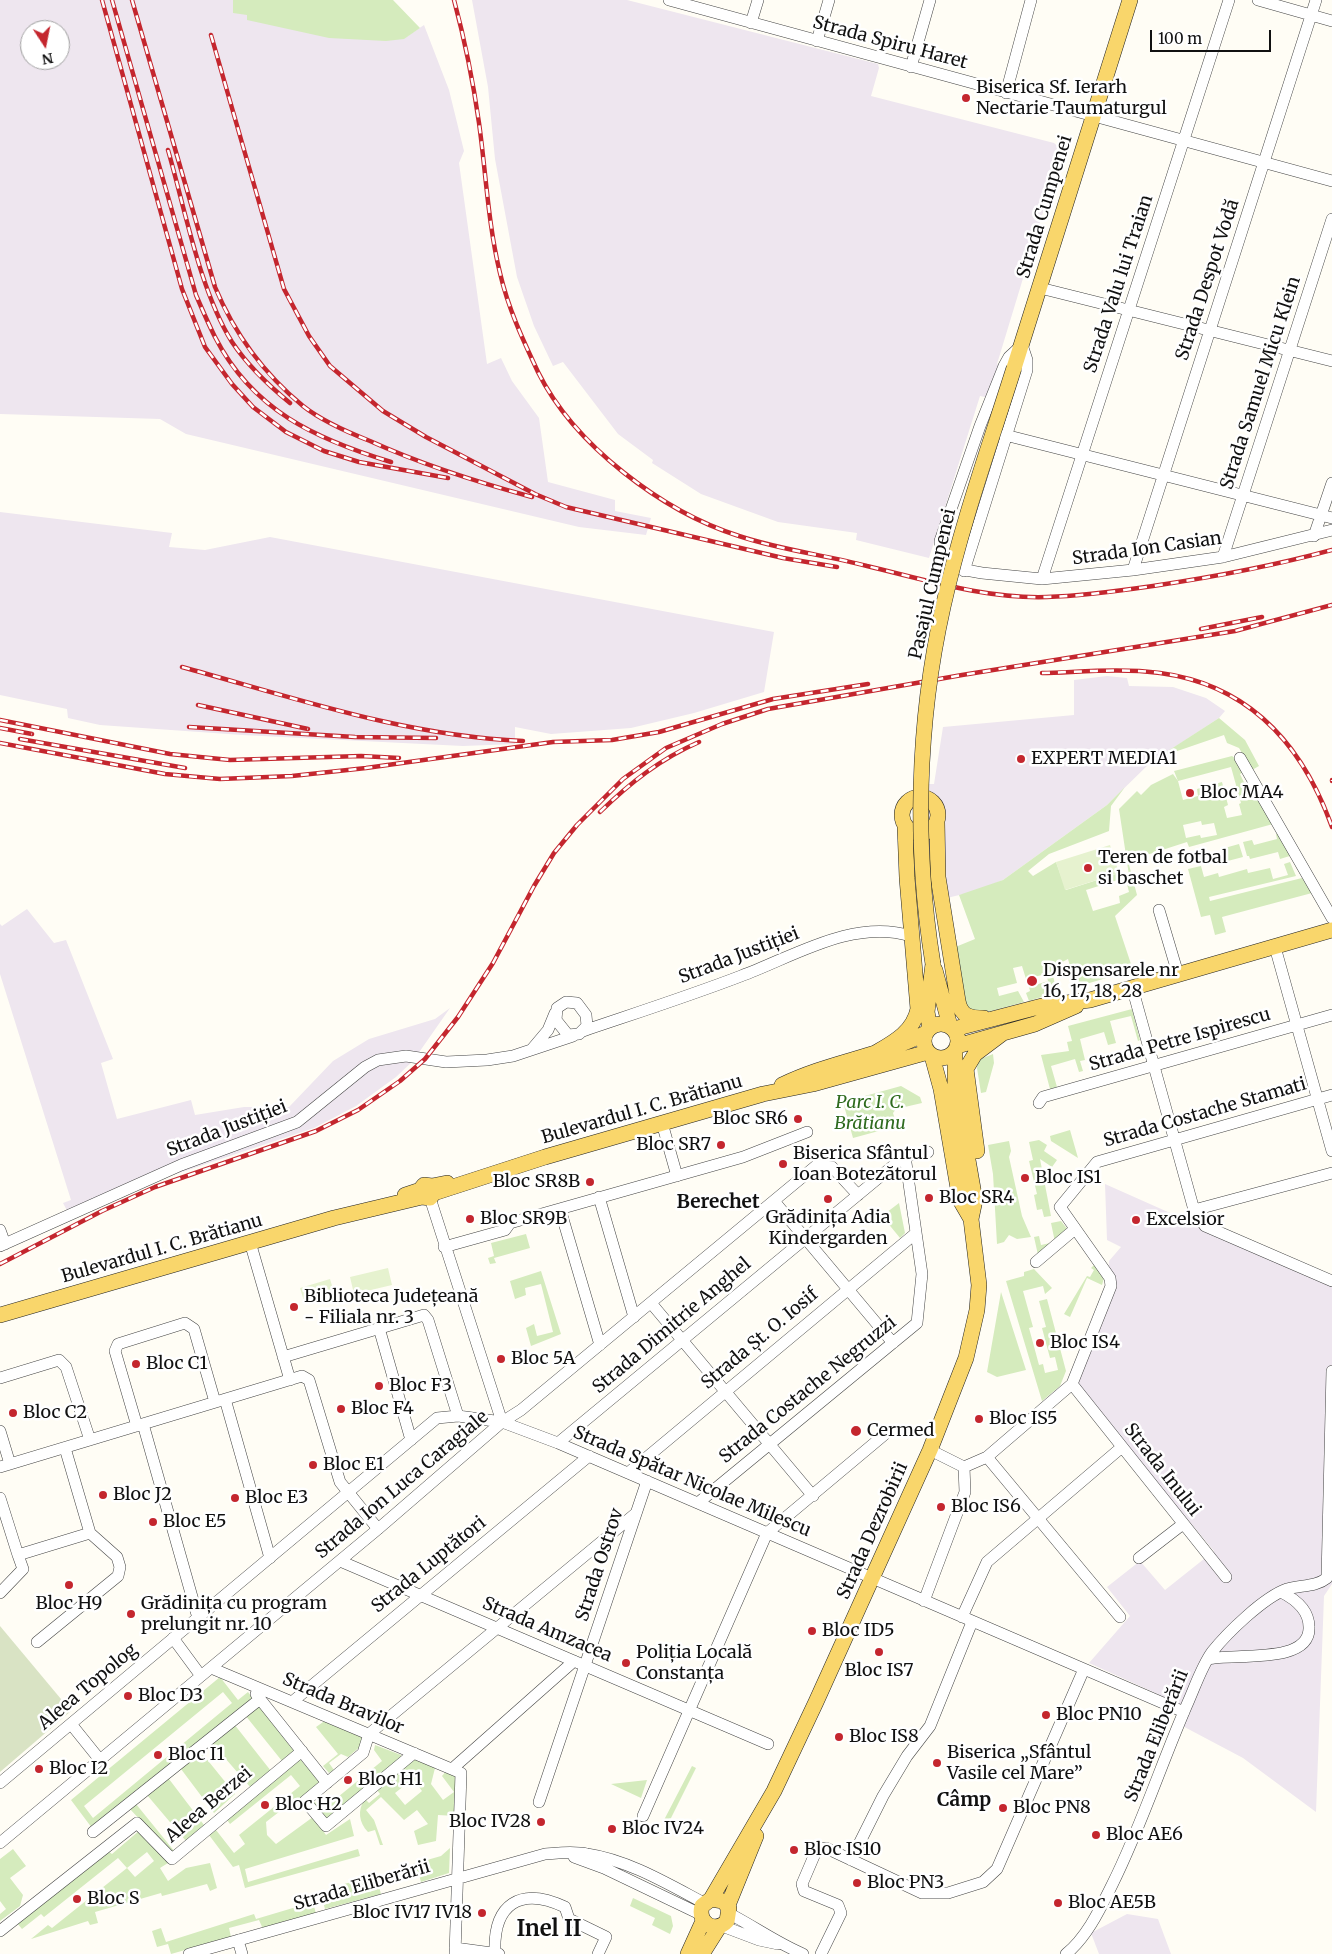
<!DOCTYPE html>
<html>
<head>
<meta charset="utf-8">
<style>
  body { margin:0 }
  #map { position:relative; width:1332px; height:1954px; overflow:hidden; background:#fffdf5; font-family:Merriweather,serif }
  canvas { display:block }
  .north { position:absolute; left:20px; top:20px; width:50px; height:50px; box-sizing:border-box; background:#fff; border:1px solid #a0a0a0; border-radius:50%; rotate:169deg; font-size:14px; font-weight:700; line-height:20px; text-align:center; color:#111 }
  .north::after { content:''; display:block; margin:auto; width:18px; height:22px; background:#c4262e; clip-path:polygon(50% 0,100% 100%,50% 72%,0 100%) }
  .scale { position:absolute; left:1150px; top:30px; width:121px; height:22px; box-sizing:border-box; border:2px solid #111; border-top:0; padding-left:6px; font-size:15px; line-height:18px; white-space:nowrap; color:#111; -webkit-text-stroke:4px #fff; paint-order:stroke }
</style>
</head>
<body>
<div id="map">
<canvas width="1332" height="1954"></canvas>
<div class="north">N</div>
<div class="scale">100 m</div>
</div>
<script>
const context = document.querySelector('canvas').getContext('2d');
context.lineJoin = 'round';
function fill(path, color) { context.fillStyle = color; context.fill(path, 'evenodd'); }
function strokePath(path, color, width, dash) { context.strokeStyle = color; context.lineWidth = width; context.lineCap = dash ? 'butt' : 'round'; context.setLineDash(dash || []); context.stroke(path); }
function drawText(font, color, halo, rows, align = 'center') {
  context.font = font + ' Merriweather,serif'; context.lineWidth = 5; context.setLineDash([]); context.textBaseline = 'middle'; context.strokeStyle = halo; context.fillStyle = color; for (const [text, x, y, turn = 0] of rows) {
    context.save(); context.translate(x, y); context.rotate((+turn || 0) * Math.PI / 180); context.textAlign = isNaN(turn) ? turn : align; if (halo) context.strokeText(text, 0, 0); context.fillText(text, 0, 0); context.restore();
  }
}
fill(new Path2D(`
  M0 0H233L234 12 403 39 424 25 449 90 464 151 459 163 487 364 501 358 512 381 539 418 548 482 615 500V511L651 518 646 535 579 527 186 434 160 419 0 414ZM30 30H60V60H30Z
  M472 0H627L878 64 879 68 871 96 1054 143 1062 150 997 364 1001 366 985 397 980 396 929 558 856 540 857 533 778 522 701 494 652 463 653 460 618 434 563 362 553 366 534 326 517 277 495 159 488 87Z
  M0 512 172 533 169 547 205 550 270 537 774 632 764 692 694 713 631 728 551 734 515 727V744L463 746 242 735 100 725 68 718 67 709 0 695Z
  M1107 676 1127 678 1129 686 1173 687 1206 698 1225 711 1219 718 1150 763 1107 805 1003 880 976 891 926 903 922 784H934L943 727 1074 715V680Z
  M27 909 54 943 66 940 113 1059 101 1063 117 1119 191 1100 195 1115 244 1107H289L333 1061 369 1039 435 1019 450 1008 413 1061 396 1077 356 1106 314 1128 167 1177 72 1220 63 1203 71 1200 0 974V924L2 926Z
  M1105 1184 1332 1285V1584L1324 1596 1316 1812 1243 1758 1175 1722 1182 1705 1089 1663 1130 1616 1107 1587 1140 1561 1165 1590 1214 1551 1072 1381 1108 1283 1109 1261 1121 1247 1107 1240Z
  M1127 1914 1158 1919 1171 1954H1099L1091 1933Z`), '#eee6ef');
fill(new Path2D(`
  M233 0H393L420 28 404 39 386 41 329 38 247 20V15L233 13Z
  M1219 718 1245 740 1259 766 1252 770 1239 748 1227 743 1224 735 1157 758Z
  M1232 756 1239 761 1244 772 1240 774 1252 799 1258 797 1273 824 1189 847 1187 842 1128 861 1137 895 1115 916 1133 970 1076 987 1068 959 1051 968 1057 992 1029 1001 1026 993 1030 991 1029 987 1048 981 1046 974 1026 979 1022 966 1013 968 1017 983 997 988 999 996 1018 991 1024 1002 991 1011 974 1012 965 1004 953 948 975 939 959 895 1003 880 1107 805 1125 787 1111 806 1109 831 1049 854 1028 871 1033 876 1056 862 1066 890 1119 873 1121 879 1086 890 1093 911 1120 903 1119 896 1129 892 1127 884 1130 882 1119 809 1137 791 1141 795 1151 785 1173 774 1178 781 1174 771ZM1231 767 1241 803 1239 804 1242 815 1227 818 1224 807 1228 805 1222 782 1197 789 1198 796 1183 800 1178 781ZM1201 821 1202 825 1214 823 1217 835 1201 838 1200 835 1186 838 1183 825Z
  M1276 834H1279L1293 855 1280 859 1278 852 1250 859 1249 856H1247L1243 842 1252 840 1254 845 1277 839Z
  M1239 844 1243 857 1220 863 1221 849Z
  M1290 862 1296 876 1209 897 1210 901 1302 878 1312 893 1222 917 1226 932 1215 935 1210 915 1201 917 1188 869 1201 866 1204 877 1218 873 1219 877 1247 869 1248 873 1270 868 1273 879 1288 875 1284 864Z
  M1132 1009 1140 1040 1138 1041 1131 1016 1110 1021 1116 1043 1108 1045 1104 1032 1080 1039 1085 1060 1080 1061 1083 1071 1079 1072 1075 1059 1051 1066 1057 1087 1050 1089 1041 1055 1069 1051 1067 1042 1072 1041 1068 1026Z
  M993 1054 994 1063 986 1092 981 1093 977 1068 978 1060Z
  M901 1086 920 1097 922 1103 896 1109 893 1113 897 1126 853 1138 843 1102Z
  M1070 1130 1078 1158 1051 1141 1050 1136Z
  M1039 1140 1047 1145 1044 1151 1057 1160 1052 1167 1040 1159 1051 1216 1044 1217 1042 1209 1037 1210 1034 1195 1037 1194 1029 1161 1033 1160 1029 1142Z
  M1009 1141 1011 1151 1009 1157 1022 1216 1031 1237 1017 1239 1009 1235 1004 1242 997 1244 993 1174 988 1145Z
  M899 1203 905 1233 900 1238 882 1216Z
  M1061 1221 1068 1230 1038 1255 1034 1237 1039 1236 1041 1245 1055 1242 1051 1223Z
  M526 1234 530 1248 494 1258 496 1263 490 1264 488 1258 494 1256 491 1243Z
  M1094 1265 1104 1278 1102 1285 1087 1278 1070 1317 1064 1314 1087 1276 1090 1277 1094 1270 1091 1268Z
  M1034 1269 1052 1288 1045 1294 1043 1286 1023 1291 1033 1327 1029 1328 1039 1365 1043 1364 1045 1373 1058 1370 1055 1357 1050 1358 1042 1328 1046 1327 1039 1301 1047 1299 1066 1371 1060 1386 1042 1401 1006 1281 1024 1276V1272Z
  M541 1271 561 1334 531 1346 526 1328 534 1324 537 1336 553 1332 541 1284 525 1288 526 1295 515 1299 510 1281Z
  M1001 1292 1026 1370 997 1377 987 1372Z
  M220 1677 238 1700 248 1692 294 1751 282 1761 245 1715 234 1724 271 1771 251 1788 212 1743 201 1752 235 1794 214 1813 181 1769 169 1779 204 1825 186 1841 147 1795 136 1804 175 1852 172 1854 129 1808 92 1828 71 1800ZM223 1692 232 1703 93 1818 84 1806Z
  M326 1720 360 1736 364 1740 361 1746 348 1757 341 1754 329 1763 334 1770 329 1773 323 1766 338 1754 316 1727Z
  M375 1745 401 1755V1760L326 1822 310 1803 313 1800 322 1810 382 1761 374 1750Z
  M412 1758 435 1768 431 1784 443 1800 454 1792 442 1776 447 1770 459 1780 455 1816 438 1815 436 1841 418 1845 414 1831 428 1824 417 1810 404 1820 381 1797 366 1810 374 1820 383 1845H380L375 1830 368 1832C359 1823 357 1810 365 1799L369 1803 380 1794 377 1790ZM413 1779 422 1791 405 1805 395 1793Z
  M300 1759 321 1783 290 1807 288 1805 266 1822 267 1835 276 1844 313 1817 326 1835 350 1819 354 1836 245 1869 248 1882 358 1849 360 1856 245 1888 239 1865 233 1867 209 1835 216 1830 234 1853 245 1844 239 1835 300 1786 291 1775 230 1824 227 1820Z
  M692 1766 696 1768 669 1822 664 1820Z
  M647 1780 641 1798 611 1784Z
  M140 1830 168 1863 160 1868 168 1881 186 1868 210 1863 217 1888 210 1891 207 1884 162 1896 161 1893 95 1912 98 1923 90 1925 88 1921 31 1939 48 1925 52 1928 127 1868 118 1858 44 1917 41 1914 22 1929 17 1923 108 1851 112 1854ZM147 1852 154 1861 135 1877 127 1868Z
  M450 1848 449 1873 421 1882 418 1871 378 1883 381 1894 325 1909 323 1902 337 1897 334 1887 368 1877 370 1883 415 1870 413 1864 441 1856Z
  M13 1849 26 1866 10 1878 23 1895 20 1906 0 1921V1914L6 1909 0 1901V1859Z
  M633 1898 671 1916 673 1926 670 1934 652 1925 655 1918 630 1906Z
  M313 1902 316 1914 263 1929 259 1920 229 1928 231 1937 171 1954 168 1944 157 1947 152 1931 161 1928 166 1942 254 1914 256 1919Z`), '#d5ebbd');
fill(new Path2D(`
  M0 1626 71 1711 0 1772Z`), '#d9e3c4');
fill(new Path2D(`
  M1110 845 1119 873 1065 890 1056 862Z
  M388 1268 392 1285 354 1294 350 1277Z
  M330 1279 334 1292 304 1301 300 1288Z`), '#e6f2cf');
const minor = new Path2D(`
  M669 0 1332 181
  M1258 0 1332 21
  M751 23 758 0
  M817 41 829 0
  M911 67 930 0
  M1006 93 1031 0
  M1040 288 1332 361
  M1005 435 1332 518
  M1314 536 1332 483
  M1223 557 1332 219
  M1133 570 1316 0
  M964 571 1027 370V360L1022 345 1009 357 1004 366 980 426 940 541V558L943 563 949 567 982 573 1042 579 1133 570 1223 557 1332 530
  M1042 579 1229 0
  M1240 758 1332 918
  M1159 910 1178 974
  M1275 947 1332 1151
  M1132 987 1194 1210 1205 1226 1332 1281
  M566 1002 577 1003 586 1015 587 1026 579 1034 568 1035 556 1020 557 1008Z
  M583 1031C636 1013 689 996 741 976 793 957 853 918 911 936
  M532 1049 548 1030 555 1013
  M1039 1103 1043 1097 1332 1015
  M662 1123 677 1176
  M599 1197 634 1317
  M430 1198 502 1422 558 1443 1184 1712
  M774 1201 893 1343
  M560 1209 600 1345
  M1194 1210 1332 1173
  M0 1230 5 1244
  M250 1242 290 1380
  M0 1246 181 1165 297 1122 365 1067 378 1060 406 1056 446 1062 487 1060 513 1056 573 1036
  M444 1247 505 1230 510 1223 743 1157 807 1132
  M1036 1262 1075 1229
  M651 1303 813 1496
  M379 1328 411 1440
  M283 1357 424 1315 428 1320 458 1416
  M0 1378 59 1360 66 1367 90 1440
  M1072 1384 1226 1577
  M225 1399 270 1558
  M143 1424 198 1618
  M137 1426 115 1351 118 1344 185 1323 194 1329 215 1402
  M0 1431 10 1464
  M558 1443 905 1156 928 1152
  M930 1450 964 1467
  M987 1457 1120 1617
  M0 1467 302 1376 309 1380 340 1482 378 1529
  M964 1467 987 1457 1072 1384 1111 1286 1110 1278 1060 1207 1097 1162 1332 1095
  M628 1473 916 1233
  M0 1498 18 1555 90 1533
  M698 1503 917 1323 922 1274 905 1156
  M1139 1558 1183 1524
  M340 1561 768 1744
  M0 1593 23 1569 18 1555
  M924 1601 965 1492 964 1467
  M962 1617 987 1562 1122 1447
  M173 1638 201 1676
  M37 1642 118 1576 120 1567 117 1557 90 1533 65 1448
  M1208 1659C1233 1653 1311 1665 1309 1627 1309 1610 1295 1599 1281 1592
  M211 1668 461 1773 455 1954
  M256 1694 327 1783
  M292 1702 589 1456
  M71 1724 100 1760
  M414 1753 326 1826 305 1801 363 1753 369 1734 635 1514
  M452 1769 574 1661
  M0 1783 437 1418 458 1416 502 1422
  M539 1802 647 1481
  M643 1816 767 1533 884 1435
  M93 1832 260 1699
  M0 1843 378 1529 502 1422 521 1410 817 1165 832 1167 858 1195
  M574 1857 604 1868 700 1914
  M851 1860 883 1796 907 1756 930 1726 972 1622
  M730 1914C755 1927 777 1943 803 1954
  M722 1926 759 1940 778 1944
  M0 1931 137 1823 172 1859 302 1751
  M238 1940 242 1954
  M455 1948 499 1954
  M495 1953C493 1904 520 1886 565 1907L569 1919 606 1937 598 1954
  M189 1954 545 1854C559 1853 573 1851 587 1854 628 1860 668 1884 704 1903
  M821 1954 841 1913 838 1905 804 1891 802 1884 817 1849 826 1848 922 1893H948L983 1882 997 1869 1084 1669
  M1066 1954C1087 1937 1100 1909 1112 1885 1142 1825 1162 1761 1189 1700 1196 1684 1202 1666 1212 1652 1227 1633 1264 1597 1287 1589 1301 1585 1316 1587 1327 1578L1332 1371`);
const major = new Path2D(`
  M1014 368 1130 0
  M902 815a18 18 0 1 1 36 0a18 18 0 1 1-36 0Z
  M937 822 938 877 958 1001C961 1016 969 1018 984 1018
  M935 970 950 1026
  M924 1041a17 17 0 1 1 34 0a17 17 0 1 1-34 0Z
  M930 1028 927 1012 933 964
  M954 1029 1042 1006 1090 1000 1332 930
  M957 1046 1035 1024 1076 1006
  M870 1056C890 1044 913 1034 918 1009L907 878 905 827
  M932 1056 941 1089 960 1200 971 1219
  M782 1085C829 1062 879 1057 926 1033
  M977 1151 966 1069 975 1054 1003 1033
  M434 1193 545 1157 763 1094 813 1084 928 1052
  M405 1195 420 1190 424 1185 432 1186 447 1183
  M0 1315 334 1218 422 1197 430 1198 434 1193
  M711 1899 723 1901 729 1908 727 1921C715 1934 697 1923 702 1906L711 1899 774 1791 816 1702 930 1450 966 1358 977 1310 979 1285 971 1219 975 1200 955 1086V1051
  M728 1905 756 1836
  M688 1954 703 1921
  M702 1954 719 1927`);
strokePath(minor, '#444', 12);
strokePath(major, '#222', 16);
strokePath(minor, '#fff', 11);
strokePath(major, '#f9d66b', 15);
const rail = new Path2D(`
  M102 0 182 289 205 347 232 384 253 407 286 432 324 451 359 462 448 478
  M112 0 196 295C202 309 208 323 215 337 253 411 316 439 391 462
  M132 0 215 287C235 335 263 373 303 406 322 421 347 432 370 441 423 465 477 482 532 497
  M454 0C465 41 473 81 479 123 486 173 488 224 500 273 508 308 523 340 538 372 574 445 663 512 739 536 781 550 825 555 867 566 926 580 986 599 1047 597 1082 596 1118 591 1153 586 1214 577 1273 566 1332 550
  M211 35 284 289 309 336 330 366 383 411 426 437 535 494 566 507 783 558 837 567
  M168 150C185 209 200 291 232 342 248 366 268 385 290 403
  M1201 629 1262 617
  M182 667C295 698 405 736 523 741
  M1042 673C1081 672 1121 668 1160 673 1250 685 1303 746 1332 827
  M198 705 308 729
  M0 720 170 754 230 760 361 756 399 758
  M189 727 355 737 436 738
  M0 728 32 734
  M20 739 185 768
  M0 743 165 774 220 779 292 776 366 768 553 742 612 740 659 732 773 699 868 684
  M1332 780V781
  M600 812C630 783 660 759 699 742
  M0 1264 102 1211 155 1187 316 1131 358 1110 400 1081 425 1059 458 1017 493 963 534 886 554 853 577 825 623 779 666 748 722 724 768 709 962 675 1235 631 1332 605`);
strokePath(rail, '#c4262e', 4.5);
strokePath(rail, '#fff', 2.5, [8]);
const majorBridge = new Path2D(`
  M933 964C914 847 917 723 943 607 961 526 989 447 1014 368`);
strokePath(majorBridge, '#222', 16, []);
strokePath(majorBridge, '#f9d66b', 15);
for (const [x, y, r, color] of [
  [966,98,5,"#c4262e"],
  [1021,759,5,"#c4262e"],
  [1190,793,5,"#c4262e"],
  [1088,868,5,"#c4262e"],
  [1032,981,6,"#c4262e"],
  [798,1119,5,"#c4262e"],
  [721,1145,5,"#c4262e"],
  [783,1164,5,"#c4262e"],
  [1025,1178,5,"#c4262e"],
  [590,1182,5,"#c4262e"],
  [929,1198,5,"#c4262e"],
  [828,1199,5,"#c4262e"],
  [470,1219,5,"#c4262e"],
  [1136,1220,5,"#c4262e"],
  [294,1307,5,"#c4262e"],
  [1040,1343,5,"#c4262e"],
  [501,1359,5,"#c4262e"],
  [136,1364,5,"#c4262e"],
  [379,1386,5,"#c4262e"],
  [341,1409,5,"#c4262e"],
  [13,1413,5,"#c4262e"],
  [979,1419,5,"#c4262e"],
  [856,1431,6,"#c4262e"],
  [313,1465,5,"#c4262e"],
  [103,1495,5,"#c4262e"],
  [235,1498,5,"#c4262e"],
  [941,1507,5,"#c4262e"],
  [153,1522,5,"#c4262e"],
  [69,1585,5,"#c4262e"],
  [131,1614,5,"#c4262e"],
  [812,1631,5,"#c4262e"],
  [879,1652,5,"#c4262e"],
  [626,1663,5,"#c4262e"],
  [128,1696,5,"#c4262e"],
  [1046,1715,5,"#c4262e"],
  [839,1737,5,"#c4262e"],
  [158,1755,5,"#c4262e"],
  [937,1763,5,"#c4262e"],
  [39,1769,5,"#c4262e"],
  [348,1780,5,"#c4262e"],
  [265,1805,5,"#c4262e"],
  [1003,1808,5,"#c4262e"],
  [541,1822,5,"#c4262e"],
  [612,1829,5,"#c4262e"],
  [1096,1835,5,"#c4262e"],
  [794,1850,5,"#c4262e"],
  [857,1883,5,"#c4262e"],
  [77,1899,5,"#c4262e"],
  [1058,1903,5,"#c4262e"],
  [482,1913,5,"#c4262e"]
]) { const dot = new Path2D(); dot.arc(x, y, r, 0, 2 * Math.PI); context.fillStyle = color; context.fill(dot); strokePath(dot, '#fff', 2); }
drawText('18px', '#111', '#fff', [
  ["Strada Spiru Haret",890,43,15],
  ["Strada Cumpenei",1045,207,-73],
  ["Strada Despot Vodă",1208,280,-72],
  ["Strada Valu lui Traian",1119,284,-72],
  ["Strada Samuel Micu Klein",1261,383,-72],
  ["Strada Ion Casian",1147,549,-8],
  ["Pasajul Cumpenei",933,584,-77],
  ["Strada Justiției",739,956,-21],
  ["Strada Petre Ispirescu",1180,1040,-16],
  ["Bulevardul I. C. Brătianu",642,1110,-16],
  ["Strada Costache Stamati",1205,1113,-16],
  ["Strada Justiției",227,1129,-21],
  ["Bulevardul I. C. Brătianu",162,1249,-16],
  ["Strada Dimitrie Anghel",672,1326,-40],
  ["Strada Șt. O. Iosif",760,1339,-40],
  ["Strada Costache Negruzzi",808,1390,-39],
  ["Strada Inului",1162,1470,52],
  ["Strada Spătar Nicolae Milescu",692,1482,23],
  ["Strada Ion Luca Caragiale",402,1485,-40],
  ["Strada Dezrobirii",873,1531,-66],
  ["Strada Luptători",429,1565,-39],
  ["Strada Ostrov",600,1565,-72],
  ["Strada Amzacea",547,1630,23],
  ["Aleea Topolog",88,1687,-40],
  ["Strada Bravilor",343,1704,23],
  ["Strada Eliberării",1157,1736,-68],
  ["Aleea Berzei",209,1805,-40],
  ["Strada Eliberării",362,1886,-16]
]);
drawText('18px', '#111', '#fff', [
  ["Biserica Sf. Ierarh",976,88],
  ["Nectarie Taumaturgul",976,109],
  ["EXPERT MEDIA1",1031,759],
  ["Bloc MA4",1200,793],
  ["Teren de fotbal",1098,858],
  ["si baschet",1098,879],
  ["Dispensarele nr",1043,971],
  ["16, 17, 18, 28",1043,992],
  ["Bloc SR6",788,1119,"right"],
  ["Bloc SR7",711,1145,"right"],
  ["Biserica Sfântul",793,1154],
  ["Ioan Botezătorul",793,1175],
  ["Bloc IS1",1035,1178],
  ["Bloc SR8B",580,1182,"right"],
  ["Bloc SR4",939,1198],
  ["Grădinița Adia",828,1218,"center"],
  ["Kindergarden",828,1239,"center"],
  ["Bloc SR9B",480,1219],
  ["Excelsior",1146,1220],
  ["Biblioteca Județeană",304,1297],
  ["- Filiala nr. 3",304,1318],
  ["Bloc IS4",1050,1343],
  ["Bloc 5A",511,1359],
  ["Bloc C1",146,1364],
  ["Bloc F3",389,1386],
  ["Bloc F4",351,1409],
  ["Bloc C2",23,1413],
  ["Bloc IS5",989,1419],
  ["Cermed",867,1431],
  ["Bloc E1",323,1465],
  ["Bloc J2",113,1495],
  ["Bloc E3",245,1498],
  ["Bloc IS6",951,1507],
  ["Bloc E5",163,1522],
  ["Bloc H9",69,1604,"center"],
  ["Grădinița cu program",141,1604],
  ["prelungit nr. 10",141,1625],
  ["Bloc ID5",822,1631],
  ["Poliția Locală",636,1653],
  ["Constanța",636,1674],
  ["Bloc IS7",879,1671,"center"],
  ["Bloc D3",138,1696],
  ["Bloc PN10",1056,1715],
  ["Bloc IS8",849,1737],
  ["Biserica „Sfântul",947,1753],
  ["Vasile cel Mare”",947,1774],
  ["Bloc I1",168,1755],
  ["Bloc I2",49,1769],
  ["Bloc H1",358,1780],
  ["Bloc H2",275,1805],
  ["Bloc PN8",1013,1808],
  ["Bloc IV28",531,1822,"right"],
  ["Bloc IV24",622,1829],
  ["Bloc AE6",1106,1835],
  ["Bloc IS10",804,1850],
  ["Bloc PN3",867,1883],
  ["Bloc S",87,1899],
  ["Bloc AE5B",1068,1903],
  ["Bloc IV17 IV18",472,1913,"right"]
], 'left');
drawText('italic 18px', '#2f6b1f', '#fff', [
  ["Parc I. C.",870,1103],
  ["Brătianu",870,1124]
]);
drawText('bold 19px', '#111', '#fff', [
  ["Berechet",718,1203],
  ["Câmp",964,1801]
]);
drawText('bold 22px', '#111', '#fff', [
  ["Inel II",549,1930]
]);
</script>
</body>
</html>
